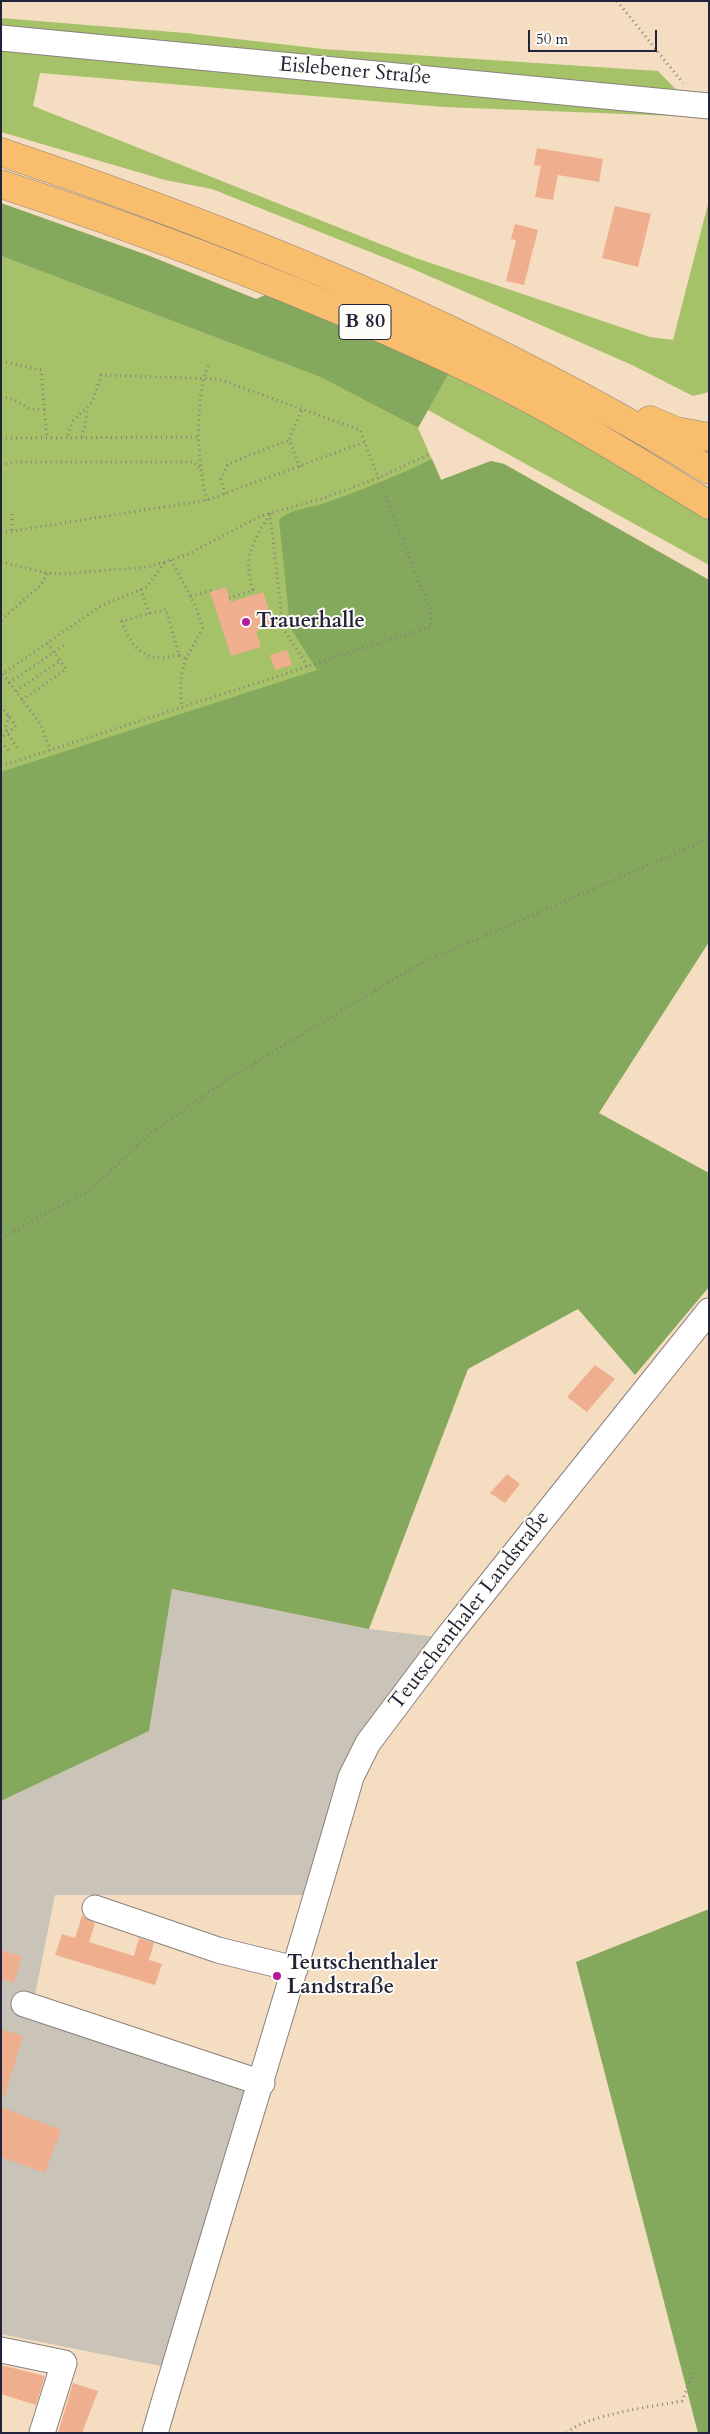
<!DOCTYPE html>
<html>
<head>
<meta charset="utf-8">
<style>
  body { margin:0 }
  #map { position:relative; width:710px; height:2434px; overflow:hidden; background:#f4ddc0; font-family:Cardo,serif }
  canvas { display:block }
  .frame { position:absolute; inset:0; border:2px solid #22223b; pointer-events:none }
  .scale { position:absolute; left:528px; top:30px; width:129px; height:22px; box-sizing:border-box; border:2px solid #22223b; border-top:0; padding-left:6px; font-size:15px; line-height:18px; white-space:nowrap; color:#22223b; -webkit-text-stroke:4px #fdfcf7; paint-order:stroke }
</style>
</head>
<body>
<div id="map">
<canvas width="710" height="2434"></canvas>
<div class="frame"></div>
<div class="scale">50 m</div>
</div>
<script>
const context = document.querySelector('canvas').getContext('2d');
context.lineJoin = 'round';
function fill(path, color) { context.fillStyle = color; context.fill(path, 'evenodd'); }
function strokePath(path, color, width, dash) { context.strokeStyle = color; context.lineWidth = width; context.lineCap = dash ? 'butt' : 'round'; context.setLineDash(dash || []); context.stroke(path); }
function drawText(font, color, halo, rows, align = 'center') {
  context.font = font + ' Cardo,serif'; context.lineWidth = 4; context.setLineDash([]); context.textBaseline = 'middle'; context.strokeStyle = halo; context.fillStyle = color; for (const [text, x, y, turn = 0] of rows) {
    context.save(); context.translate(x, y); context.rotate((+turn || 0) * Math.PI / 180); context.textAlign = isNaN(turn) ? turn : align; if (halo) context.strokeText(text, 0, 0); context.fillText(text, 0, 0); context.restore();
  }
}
fill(new Path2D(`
  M172 1589 369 1629 437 1637 370 1726 308 1895H55L35 1995 256 2067 166 2367 1 2334V1801L149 1731Z`), '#cac3b8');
fill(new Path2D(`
  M1 18 185 33 323 49 658 71 703 117 444 107 40 73 33 106 413 257 650 337 673 340 709 200V392L693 396 632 365 413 269 212 189 165 180 1 132Z
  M1 256 320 377 418 428 441 480 491 461 504 464 709 580 1 999Z
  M449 373 560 431 709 520V565L428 410Z`), '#a5c268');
fill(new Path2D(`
  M1 203 150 256 256 299 272 292 449 373 418 428 320 377 1 256Z
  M432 459 441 480 491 461 504 464 709 580V942L599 1113 709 1173V1287L635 1375 578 1309 468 1369 369 1629 172 1589 149 1731 1 1801V772L317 670 290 627 279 520C290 509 310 508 325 503 362 490 397 476 432 459Z
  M709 1909V2433H698L576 1962Z`), '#84a85c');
fill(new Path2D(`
  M537 148 603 159 599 182 558 175 553 200 535 197 541 166 534 165Z
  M615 206 651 214 638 267 602 258Z
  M515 224 538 230 524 285 506 281 516 240 511 239Z
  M226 587 231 602 263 592 274 626 256 631 261 647 231 656 210 592Z
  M287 650 292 665 275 670 270 655Z
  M595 1365 615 1379 587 1412 567 1397Z
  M507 1474 520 1484 505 1503 490 1493Z
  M82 1916 95 1923 89 1942 134 1956 139 1938 154 1943 149 1960 162 1964 155 1985 55 1955 62 1934 75 1938Z
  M1 1950 22 1956 14 1983 1 1979Z
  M1 2029 23 2036 5 2096 1 2095Z
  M1 2107 61 2130 45 2173 1 2157Z
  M1 2365 45 2376 36 2405 1 2394Z
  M73 2383 98 2391 82 2433H58Z`), '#efaf8e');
const minor = new Path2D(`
  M1 38 709 106
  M95 1908 218 1950 295 1969
  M24 2004 262 2083
  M1 2350 64 2363 42 2433
  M155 2433C219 2214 288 1997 351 1777L368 1743 447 1638 709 1311`);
const highway = new Path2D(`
  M1 152C248 235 487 333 709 470
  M1 184C129 226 255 273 378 327 432 351 486 375 537 403 596 435 652 470 709 505
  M650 420 676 431 709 437`);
strokePath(minor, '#8b807e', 27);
strokePath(highway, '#8b807e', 29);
strokePath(new Path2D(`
  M617 1 683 83
  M1 361 41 370 47 437
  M1 396 15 400 28 408 44 410
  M82 437 88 409
  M1 438 199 437
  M1 465 16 462H194L201 470
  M300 467 289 440 302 409
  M225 494 221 479 228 464 289 440
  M207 500C197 463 194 398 209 364
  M270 513 283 628 308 667
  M12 514V532
  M1 533 207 500 365 442
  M171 560 194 603 203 627C186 661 177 666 182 707
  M1 562 47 573 63 574 147 567 165 562 188 554 261 516 324 498 380 477 430 454
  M141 589 149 614
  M253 590C242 556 253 543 270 514
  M191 597 212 590
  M229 598 253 590 255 594
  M1 620 41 585 47 573
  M179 655C148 664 131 650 122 621L166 609 179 655 186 659
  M3 674 41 725 50 750
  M1 675 102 605 147 587 165 562
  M9 683 64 645
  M16 691 60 661
  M22 700 66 669 47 643
  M1 706 16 726 1 738
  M9 716 5 729 18 749
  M1 742 10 752
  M1 766 432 626 430 611 360 430 218 379 101 375 93 401 73 421 67 437
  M1 1238 90 1190 151 1133 228 1079 421 963 709 839
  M567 2433C584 2415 656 2406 682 2401L695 2370`), '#8b807e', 3, [1, 4]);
strokePath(minor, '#fff', 25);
strokePath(highway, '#f9be6d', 28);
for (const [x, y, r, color] of [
  [246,622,5,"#b5179e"],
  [277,1976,5,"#b5179e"]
]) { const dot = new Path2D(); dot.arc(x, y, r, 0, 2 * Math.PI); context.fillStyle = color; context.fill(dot); strokePath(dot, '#fdfcf7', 2); }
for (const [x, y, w] of [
  [365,322,52]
]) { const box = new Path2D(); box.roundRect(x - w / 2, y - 17.5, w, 35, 4); context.fillStyle = '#fdfcf7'; context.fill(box); strokePath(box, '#22223b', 1); }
drawText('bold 20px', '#22223b', null, [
  ["B 80",365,322]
]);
drawText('21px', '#22223b', '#fdfcf7', [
  ["Eislebener Straße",355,72,5],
  ["Teutschenthaler Landstraße",470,1611,-52]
]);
drawText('bold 21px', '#22223b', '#fdfcf7', [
  ["Trauerhalle",256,622],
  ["Teutschenthaler",287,1964],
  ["Landstraße",287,1988]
], 'left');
</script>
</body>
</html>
